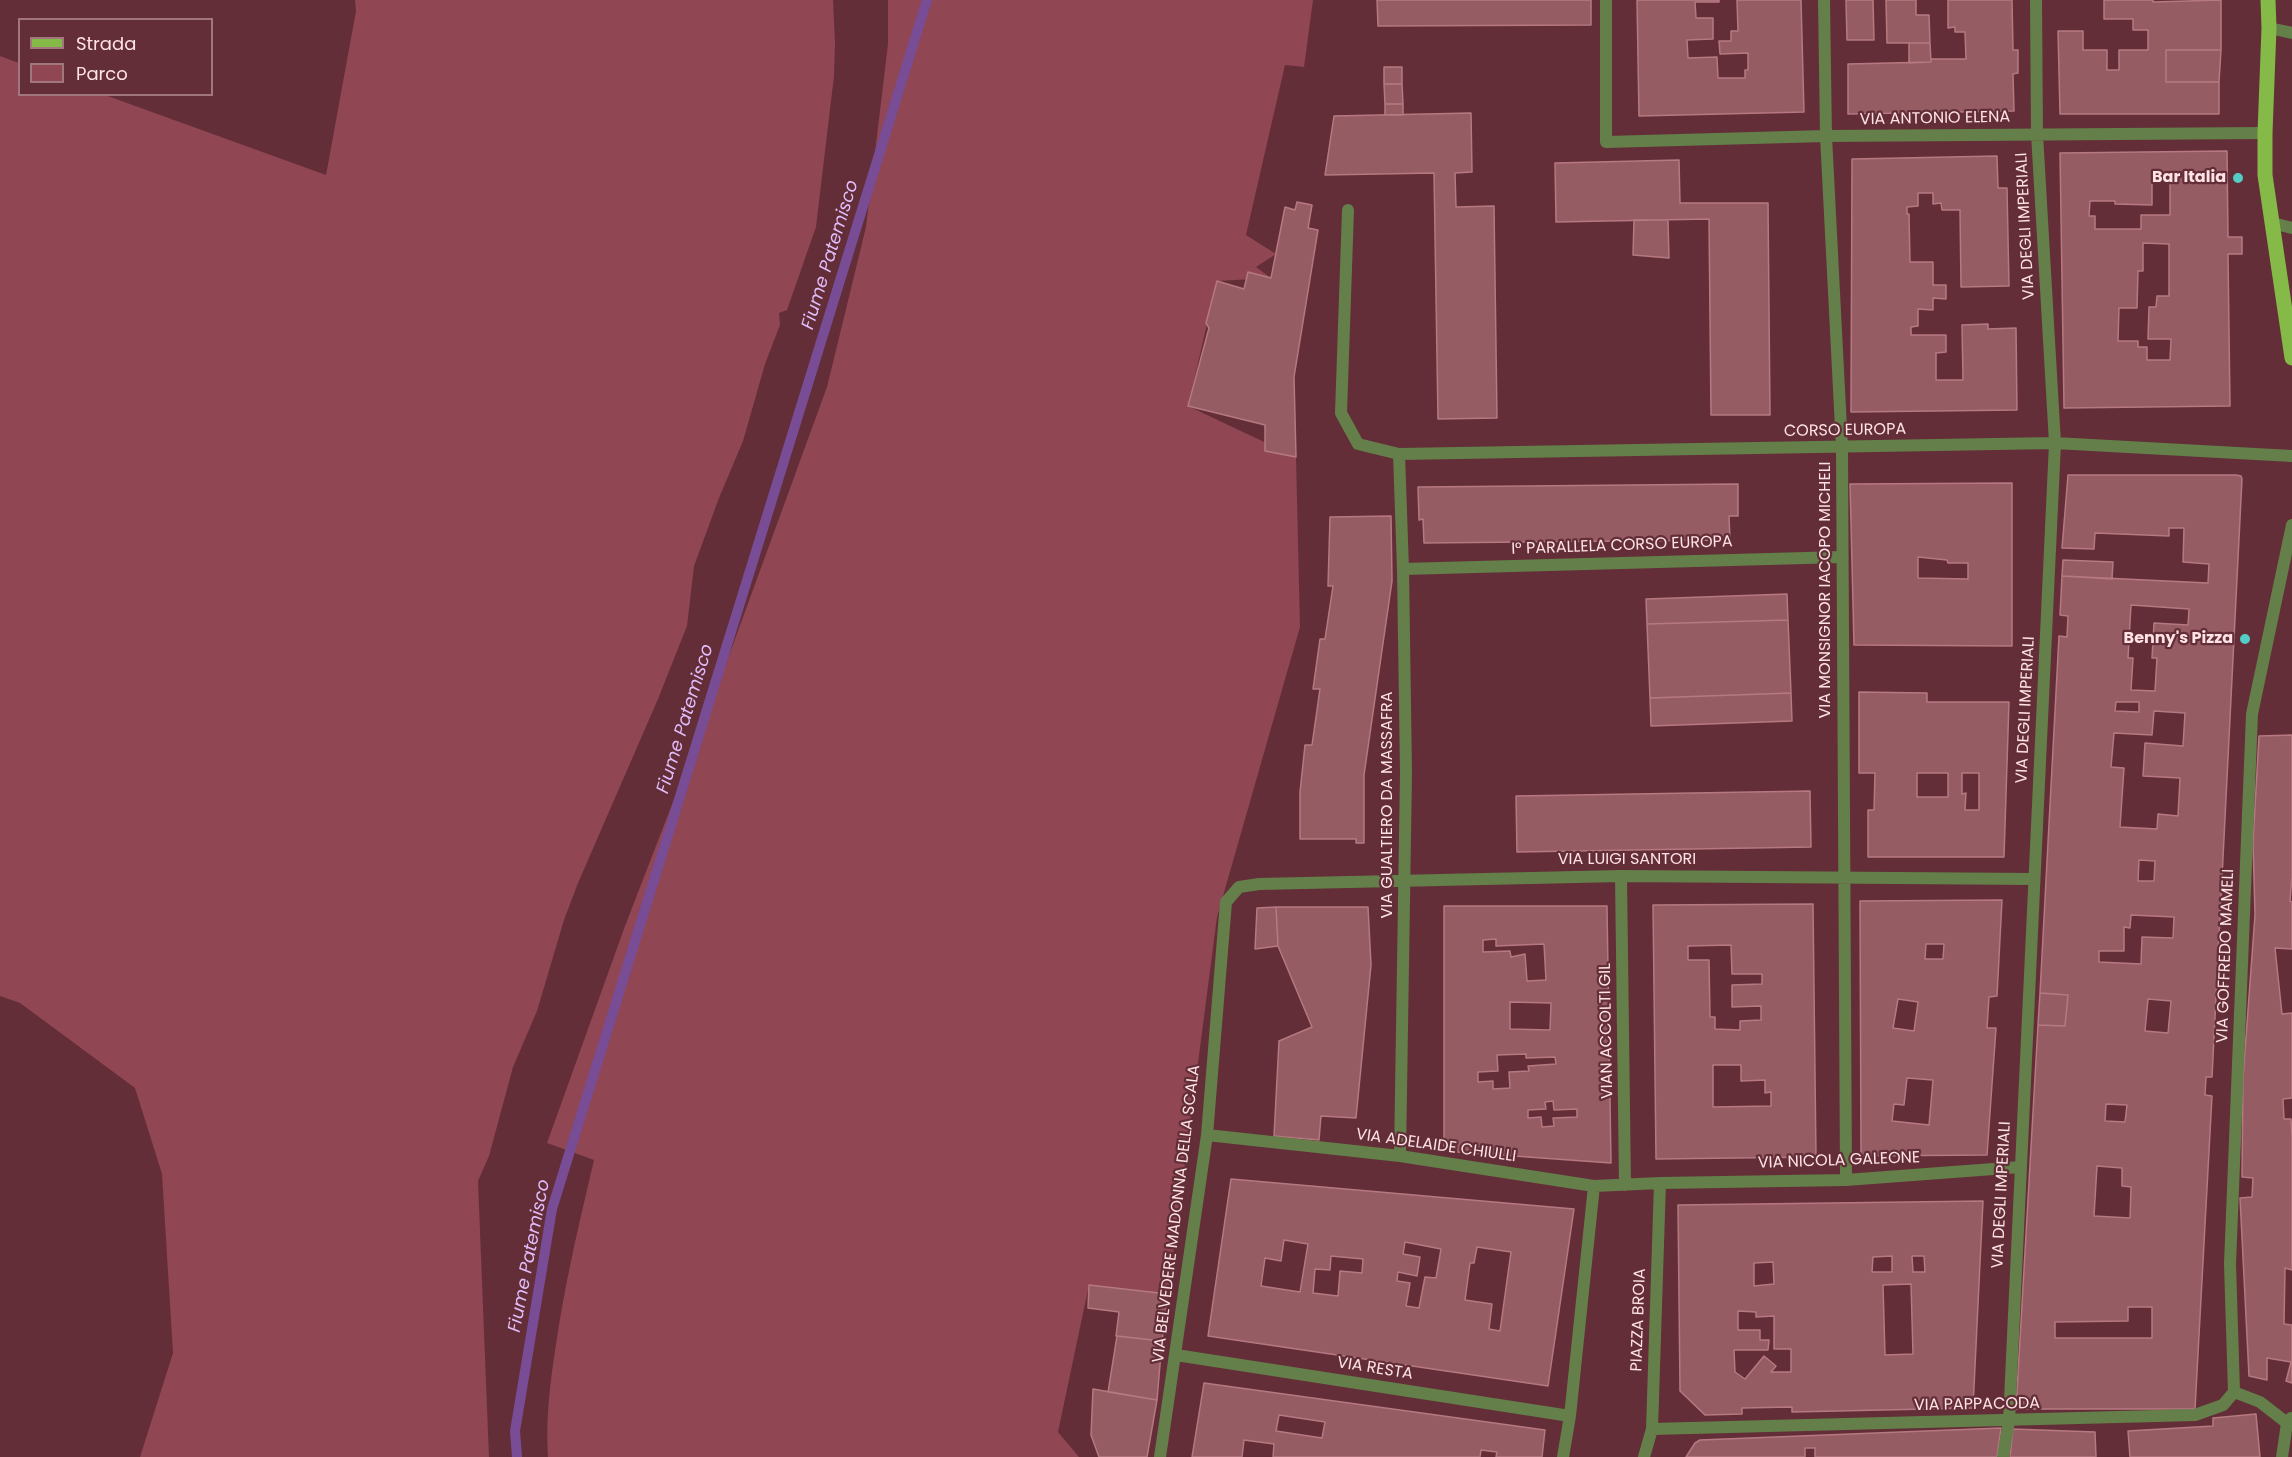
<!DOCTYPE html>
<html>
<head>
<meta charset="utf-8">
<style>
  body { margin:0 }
  #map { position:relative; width:2292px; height:1457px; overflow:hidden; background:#632e37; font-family:Poppins,sans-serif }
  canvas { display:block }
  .legend { position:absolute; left:18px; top:18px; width:195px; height:78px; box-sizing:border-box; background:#632e37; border:2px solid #a1767d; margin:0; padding:8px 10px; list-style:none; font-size:18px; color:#fee2e5 }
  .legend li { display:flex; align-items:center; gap:12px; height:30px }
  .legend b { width:30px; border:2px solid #a1767d }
</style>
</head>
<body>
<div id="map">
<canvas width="2292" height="1457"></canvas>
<ul class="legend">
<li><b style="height:8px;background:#85ba48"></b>Strada</li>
<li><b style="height:16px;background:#904653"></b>Parco</li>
</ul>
</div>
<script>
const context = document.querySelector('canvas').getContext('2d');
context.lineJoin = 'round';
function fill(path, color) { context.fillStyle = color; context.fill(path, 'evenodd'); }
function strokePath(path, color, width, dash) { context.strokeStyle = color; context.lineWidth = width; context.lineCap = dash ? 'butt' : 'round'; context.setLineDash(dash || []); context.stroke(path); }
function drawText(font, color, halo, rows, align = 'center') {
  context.font = font + ' Poppins,sans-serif'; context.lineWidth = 4.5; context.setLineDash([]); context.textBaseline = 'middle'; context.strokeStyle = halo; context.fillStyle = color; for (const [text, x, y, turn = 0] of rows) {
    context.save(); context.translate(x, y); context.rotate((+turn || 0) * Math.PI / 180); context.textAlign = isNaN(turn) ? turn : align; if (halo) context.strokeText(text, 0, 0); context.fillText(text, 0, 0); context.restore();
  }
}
fill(new Path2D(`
  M355 0H833L835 43 834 76 816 227 787 310 779 313 780 325 765 364 743 441 719 498 694 566 687 626 658 699 578 883 564 920 537 1011 513 1067 489 1156 478 1181 489 1457H140L173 1353 162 1174 135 1088 20 1003 0 996V56L19 63 20 94 105 95 326 175 356 11Z
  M888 0H1313L1304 67 1285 65 1246 235 1276 254 1256 267 1271 278 1217 281 1188 406 1296 457 1300 627 1217 917 1168 1294 1089 1285 1058 1432 1079 1457H548C545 1413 552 1369 559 1325 568 1270 581 1215 594 1160L547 1143 625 926 716 691 827 387 866 227 888 44Z`), '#904653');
strokePath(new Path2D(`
  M517 1457 515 1431 552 1209 927 0`), '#794c96', 10);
const building = new Path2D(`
  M1377 0H1591V25L1378 26Z
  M1637 0H1719V2H1695L1696 18H1713V39L1687 40 1688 58 1717 57 1718 78H1745V70H1748V53L1720 54 1719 41H1731V31H1738L1737 0H1801L1804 112 1639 116Z
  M1846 0H1873L1874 40H1847Z
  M1886 0H1916V15H1929L1930 43H1887Z
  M1948 0H2012L2013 50H2018V73L2013 74 2014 111 1848 114V64L1931 62V59H1966L1965 32H1955V27L1948 28Z
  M2104 0H2153V2L2221 0V50H2166V82H2219V114H2060L2058 31H2083V50H2107V70H2119V50H2148V30H2133V19H2104Z
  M1909 43H1930L1931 62 1909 63Z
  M2166 50H2221L2219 82H2166Z
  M1384 67H1402V84H1384Z
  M1384 84H1402L1403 104H1385Z
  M1385 104H1403V115H1385Z
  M1471 113 1472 172 1455 173 1456 207 1494 206 1497 418 1438 419 1434 173 1325 175 1334 116Z
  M2227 151 2228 237H2242V254H2228L2230 406 2064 408 2060 153ZM2152 181H2170V215H2141V229H2095V216H2089L2090 201H2115V204L2152 205ZM2143 243 2169 244V296H2157L2156 307H2149L2148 339H2171L2170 360H2147V347H2138V341H2118L2119 308H2137L2138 271H2143Z
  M1997 156 1998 188H2007L2009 286 1961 287 1960 210H1942L1941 203 1933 204V193H1918V206L1907 207V214H1909L1910 262H1933V285H1946V299L1933 298V310L1918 309V326L1911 327V335H1946V352L1936 353V380H1963L1962 325 1988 324V329L2016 328 2017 410 1851 412 1852 159Z
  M1679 160 1680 203H1768L1770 415H1711L1709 219 1556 222 1555 163Z
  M1297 202 1312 205 1308 228 1318 230 1294 377 1296 457 1265 451V425L1188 406 1209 328 1206 323 1217 281 1244 289 1248 272 1271 278 1285 207 1295 210Z
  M1634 220H1668L1669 258 1633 255Z
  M2068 475H2236L2241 476 2242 479 2212 1077H2206L2205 1095 2212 1096 2195 1409H2016L2038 1025 2065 1026 2068 995 2040 993 2059 636 2067 637 2068 616 2060 615 2062 576 2208 583 2209 564 2183 562 2184 528H2169V536L2095 533 2094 549 2062 548ZM2131 605 2189 609 2188 625 2154 623 2152 658H2157L2155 691 2131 690 2133 658H2128ZM2116 702H2139V712L2115 711ZM2154 711 2185 713 2183 746 2145 743 2143 776 2180 778 2178 816 2158 814 2157 829 2120 827 2124 768 2111 767 2114 733 2152 735ZM2139 860 2155 861 2154 881H2138ZM2131 915 2174 917 2173 938 2142 937 2141 964 2099 962V951H2124V927L2130 928ZM2148 999 2171 1001 2168 1033 2145 1031ZM2106 1104 2127 1105 2125 1122 2105 1121ZM2097 1166 2122 1168V1186L2131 1187 2130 1218 2094 1216ZM2128 1307H2152V1338H2055V1322L2128 1321Z
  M2012 483V646L1854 645 1850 484ZM1918 557 1947 560 1948 563H1968V579L1918 578Z
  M1738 484V516H1729L1730 540 1424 543 1423 519 1419 520 1418 487Z
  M1391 516 1392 581 1364 775V843H1356V839H1300V792L1305 745H1312L1320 689H1313L1320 639H1325L1333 586H1328L1330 517Z
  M2063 560 2113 562 2112 579 2062 576Z
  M1787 594 1788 620 1647 624 1646 599Z
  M1788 620 1791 693 1650 698 1647 624Z
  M1859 692 1927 693V702H2009L2004 857H1868V810H1874L1875 773H1859ZM1917 773H1948V797H1917ZM1962 773H1979V810H1965L1966 793 1962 794Z
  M1791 693 1792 721 1651 726 1650 698Z
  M2292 735V876L2290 901 2292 902V949L2275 948 2282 1014 2292 1013V1098L2283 1099 2284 1119H2291L2292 1138V1270L2285 1268 2284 1324 2292 1325V1383L2286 1381 2291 1362 2267 1358V1380L2249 1376 2240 1198 2252 1197 2253 1178 2242 1177 2243 1078 2255 915 2253 842 2259 736Z
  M1810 791 1811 847 1517 852 1516 796Z
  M2002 900 1997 996 1989 997 1987 1028H1996L1987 1155 1861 1156 1860 901ZM1926 944H1944L1943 959H1925ZM1898 999 1918 1002 1914 1031 1893 1028ZM1907 1078 1933 1080 1929 1125 1892 1121 1894 1104 1904 1105Z
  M1813 904 1816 1157 1656 1159 1653 905ZM1731 945 1732 974H1762V984L1732 985V1007L1761 1006V1020L1740 1021V1030L1715 1029V1017H1710L1709 960H1688V946ZM1713 1065H1741V1081L1765 1080V1093L1771 1092V1106L1713 1107Z
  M1444 906H1607L1611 1163 1444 1151ZM1496 939V946L1544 944 1546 980 1527 981 1525 954 1511 957 1510 951 1483 952V940ZM1510 1002 1551 1003 1550 1030 1510 1029ZM1526 1054V1058L1555 1057 1556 1064 1528 1066 1529 1071 1509 1072 1510 1088 1493 1089V1081L1478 1082V1072L1498 1071 1497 1055ZM1553 1101 1554 1110 1577 1109V1117L1553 1118 1554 1126 1542 1127 1541 1117 1528 1118V1110L1546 1109 1545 1102Z
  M1276 907H1368L1371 965 1356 1118 1321 1116 1319 1140 1274 1136 1279 1041 1312 1027 1278 946Z
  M1276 907 1278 946 1255 949 1257 908Z
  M2040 993 2068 995 2065 1026 2038 1025Z
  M1231 1179 1574 1209 1548 1386 1208 1336ZM1284 1240 1308 1244 1300 1292 1261 1286 1265 1258 1281 1261ZM1405 1242 1441 1249 1436 1278 1425 1277 1419 1308 1406 1306 1410 1283 1397 1281 1398 1272 1417 1276 1420 1257 1403 1254ZM1477 1247 1511 1252 1500 1331 1489 1329 1492 1304 1465 1300 1470 1263H1474ZM1331 1256 1363 1259 1362 1273 1340 1271 1338 1296 1313 1293 1315 1269 1330 1270Z
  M1983 1201 1973 1408 1792 1412V1407L1742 1408V1414L1705 1415 1680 1391 1678 1205ZM1892 1256V1272H1872L1873 1257ZM1912 1256H1924L1925 1272H1913ZM1773 1262 1774 1284 1754 1286V1263ZM1911 1284 1913 1354 1885 1355 1883 1285ZM1738 1311 1756 1312V1317L1774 1316V1349H1791V1372H1771L1776 1366 1764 1356 1745 1379 1735 1372 1734 1350H1768L1769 1340H1760V1330H1738Z
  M1089 1285 1168 1294 1162 1341 1116 1336 1119 1312 1088 1308Z
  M1117 1336 1162 1341 1157 1400 1108 1392Z
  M1204 1383 1545 1430 1542 1457H1496L1497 1452 1481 1450 1480 1457H1273L1274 1444 1244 1440 1242 1457H1192ZM1279 1415 1325 1422 1322 1438 1276 1431Z
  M1093 1389 1157 1400 1147 1457H1099L1091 1435Z
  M2256 1414 2260 1457H2130L2128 1431 2213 1426V1418Z
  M2001 1428 1997 1457H1815V1448H1805V1457H1686L1695 1443 1700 1440Z
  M2013 1429 2095 1432 2096 1457H2010Z`);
fill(building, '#965c64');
strokePath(building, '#b67981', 1.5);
strokePath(new Path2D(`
  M2003 1457 2009 1421`), '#647f4a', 12);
strokePath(new Path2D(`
  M1606 0V142L1826 136 2265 133
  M1824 0 1826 136 1842 448 1846 1180
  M2269 28 2292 33
  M1348 210 1341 413 1358 444 1399 454 2055 443 2292 456
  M2272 223 2292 228
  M1399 454 1403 569 1406 773 1400 1156
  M1403 569 1842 557
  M1621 876 1625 1185
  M1207 1135 1400 1156 1594 1186 1660 1183 1846 1180 2020 1167
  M1176 1355 1570 1416
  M2234 1392 2230 1264 2252 714 2292 525
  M2009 1421 2055 443 2037 134 2036 0
  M1652 1429 2195 1415 2223 1405 2234 1392 2260 1402 2287 1423
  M1160 1457 1207 1135 1226 902 1239 887 1259 884 1621 876 2034 879
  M1563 1457 1570 1416 1594 1186
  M1644 1457 1652 1429 1660 1183
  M2282 1457 2287 1423 2291 1418`), '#647f4a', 12);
strokePath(new Path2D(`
  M2268 0 2269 28 2265 133V175L2292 358`), '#85ba48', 15);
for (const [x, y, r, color] of [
  [2238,178,6,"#54cdc7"],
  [2245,639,6,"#54cdc7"]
]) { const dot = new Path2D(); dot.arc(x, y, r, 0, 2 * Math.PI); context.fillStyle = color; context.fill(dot); strokePath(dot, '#632e37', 2); }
drawText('16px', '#fee2e5', '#632e37', [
  ["VIA ANTONIO ELENA",1935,119,-1],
  ["VIA DEGLI IMPERIALI",2026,226,-93],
  ["CORSO EUROPA",1845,431,-1],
  ["I° PARALLELA CORSO EUROPA",1622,546,-2],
  ["VIA MONSIGNOR IACOPO MICHELI",1826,590,-90],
  ["VIA DEGLI IMPERIALI",2026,710,-87],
  ["VIA GUALTIERO DA MASSAFRA",1388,805,-90],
  ["VIA LUIGI SANTORI",1627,860],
  ["VIA GOFFREDO MAMELI",2226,956,-88],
  ["VIAN ACCOLTI GIL",1607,1031,-91],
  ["VIA ADELAIDE CHIULLI",1436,1146,8],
  ["VIA NICOLA GALEONE",1839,1161,-2],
  ["VIA DEGLI IMPERIALI",2002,1195,-87],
  ["VIA BELVEDERE MADONNA DELLA SCALA",1177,1214,-83],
  ["PIAZZA BROIA",1639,1320,-88],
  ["VIA RESTA",1375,1369,9],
  ["VIA PAPPACODA",1977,1405,-1]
]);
drawText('bold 16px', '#fee2e5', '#632e37', [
  ["Bar Italia",2226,178],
  ["Benny's Pizza",2233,639]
], 'right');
drawText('italic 18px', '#e0bcfa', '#632e37', [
  ["Fiume Patemisco",831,255,-73],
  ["Fiume Patemisco",686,719,-73],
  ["Fiume Patemisco",530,1256,-79]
]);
</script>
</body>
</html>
